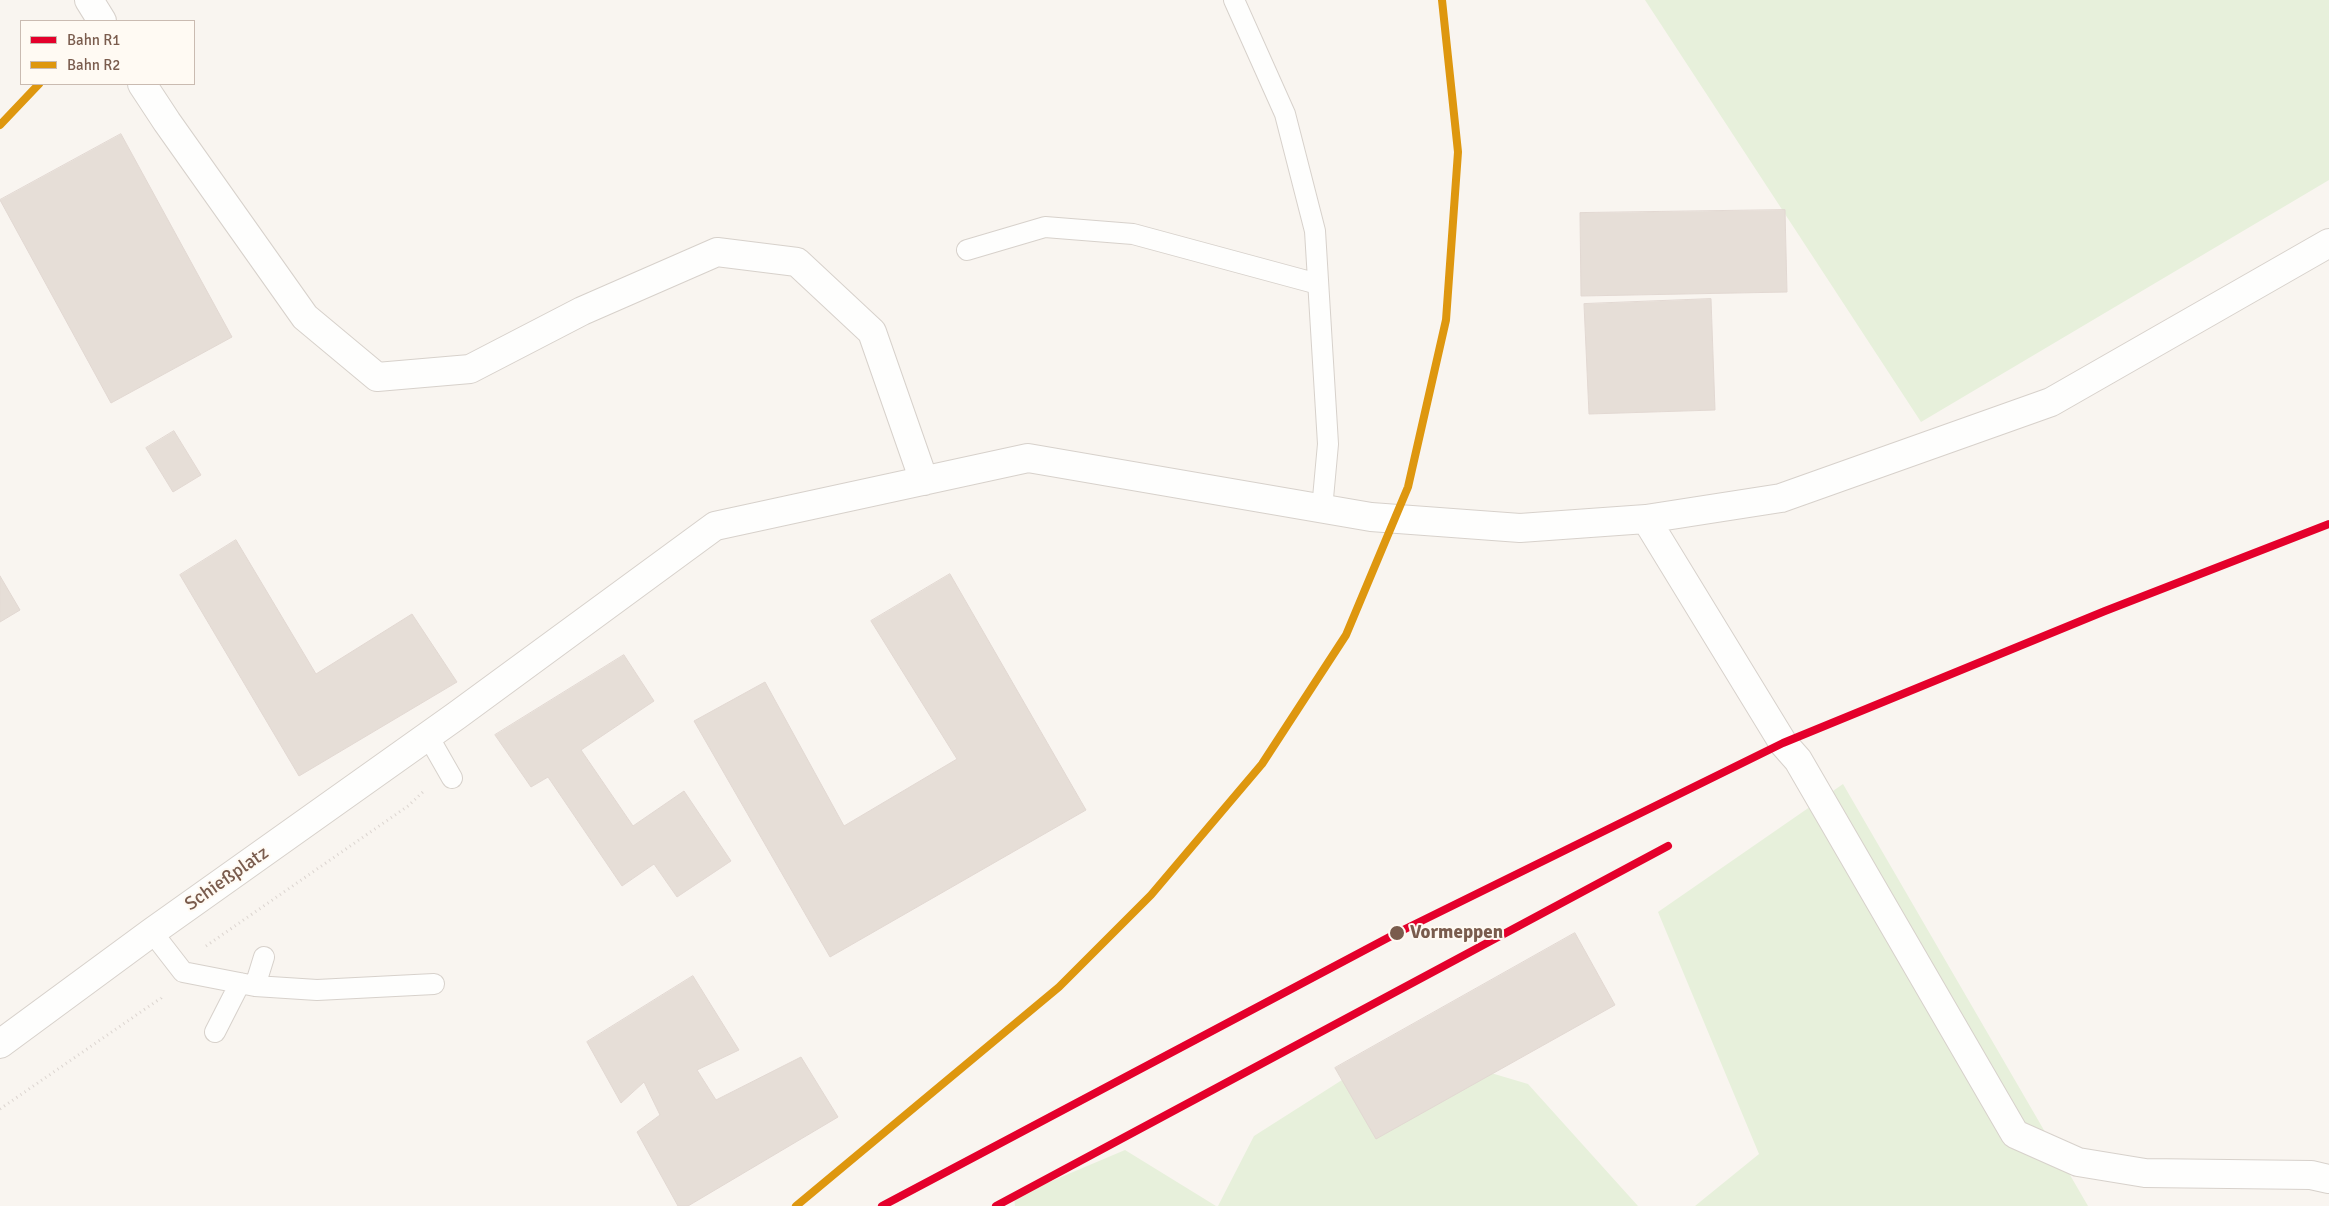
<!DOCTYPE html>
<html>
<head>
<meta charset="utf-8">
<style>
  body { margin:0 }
  #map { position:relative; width:2329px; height:1206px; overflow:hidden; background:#f9f5f0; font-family:Signika,sans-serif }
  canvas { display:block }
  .legend { position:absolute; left:20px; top:20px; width:175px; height:65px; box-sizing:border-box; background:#fffaf3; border:1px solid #cabbb1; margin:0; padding:6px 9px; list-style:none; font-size:15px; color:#7a5c4d }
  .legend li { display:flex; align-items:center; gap:10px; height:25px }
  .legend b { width:25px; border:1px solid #cabbb1 }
</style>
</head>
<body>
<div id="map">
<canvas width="2329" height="1206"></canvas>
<ul class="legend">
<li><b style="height:6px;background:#e4002b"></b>Bahn R1</li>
<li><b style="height:6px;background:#de970f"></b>Bahn R2</li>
</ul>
</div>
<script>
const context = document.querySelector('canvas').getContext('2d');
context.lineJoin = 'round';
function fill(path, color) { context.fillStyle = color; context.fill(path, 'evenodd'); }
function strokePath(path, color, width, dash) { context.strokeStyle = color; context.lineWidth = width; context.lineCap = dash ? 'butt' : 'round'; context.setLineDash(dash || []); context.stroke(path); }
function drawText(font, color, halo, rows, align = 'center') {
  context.font = font + ' Signika,sans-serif'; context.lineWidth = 4; context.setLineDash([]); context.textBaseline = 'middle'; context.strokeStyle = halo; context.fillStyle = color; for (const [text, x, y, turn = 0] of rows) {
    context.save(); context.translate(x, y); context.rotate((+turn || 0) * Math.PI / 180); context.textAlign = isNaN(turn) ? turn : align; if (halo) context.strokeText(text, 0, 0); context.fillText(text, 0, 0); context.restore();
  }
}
fill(new Path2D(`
  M1645 0H2329V180L1921 422Z
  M1843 784 2088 1206H1695L1759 1154 1658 912Z
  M1397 1045 1528 1084 1638 1206H1218L1254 1136Z
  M1125 1150 1216 1206H1015L1014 1197Z`), '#e7f0db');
const building = new Path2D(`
  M121 134 232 337 111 403 0 200Z
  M1785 210 1787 292 1581 296 1580 213Z
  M1711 299 1715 410 1589 414 1584 304Z
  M174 431 201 475 173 492 146 448Z
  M236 540 316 674 412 614 457 682 299 776 180 575Z
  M950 574 1086 810 830 957 694 721 765 682 844 826 957 759 871 621Z
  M0 576 20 610 0 622Z
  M624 655 654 701 581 750 633 826 684 791 731 861 677 897 654 864 622 886 548 777 531 787 495 735Z
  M1575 933 1615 1005 1376 1139 1335 1068Z
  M693 976 739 1050 697 1070 716 1100 801 1057 838 1117 688 1206H678L637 1132 660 1115 644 1082 621 1103 587 1042Z`);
fill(building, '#e6ded7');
strokePath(building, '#e2d8d2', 1);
const lane = new Path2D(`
  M1234 0 1285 114 1315 231 1328 444 1322 509
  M967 250 1045 227 1133 234 1318 284
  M428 736 452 778
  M152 932 183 972 255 986 317 990 434 984
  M255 986 264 957
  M215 1032 240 983`);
const street = new Path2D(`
  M89 0 102 21
  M142 84 167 122 305 317 377 377 470 369 582 311 717 252 797 262 872 332 924 481
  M1646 519 1783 743 1798 760 2015 1134 2078 1162 2145 1173 2311 1175 2329 1179
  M0 1044 152 932 456 716 715 526 1028 458 1371 517 1520 528 1646 519 1781 498 2051 402 2329 243`);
strokePath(lane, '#d7d1cb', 22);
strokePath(street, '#d7d1cb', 30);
strokePath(new Path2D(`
  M206 946 408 806 425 790
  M0 1109 161 998 163 994`), '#dcd5d0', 3, [1, 4]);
strokePath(lane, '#fefefd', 20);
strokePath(street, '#fefefd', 28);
strokePath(new Path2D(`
  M882 1206 1397 933 1783 743 2105 611 2329 524
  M996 1206 1668 846`), '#e4002b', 8);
strokePath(new Path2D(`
  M0 125 39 84
  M796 1206 1059 987 1151 895 1262 764 1346 635 1408 487 1446 320 1458 152 1442 0`), '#de970f', 8);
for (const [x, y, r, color] of [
  [1397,933,8,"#7a5c4d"]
]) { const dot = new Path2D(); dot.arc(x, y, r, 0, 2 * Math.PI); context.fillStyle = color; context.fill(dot); strokePath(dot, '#fffaf3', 2); }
drawText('19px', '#7a5c4d', '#fffaf3', [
  ["Schießplatz",227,879,-35]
]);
drawText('bold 19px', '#7a5c4d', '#fffaf3', [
  ["Vormeppen",1410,933]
], 'left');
</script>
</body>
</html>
